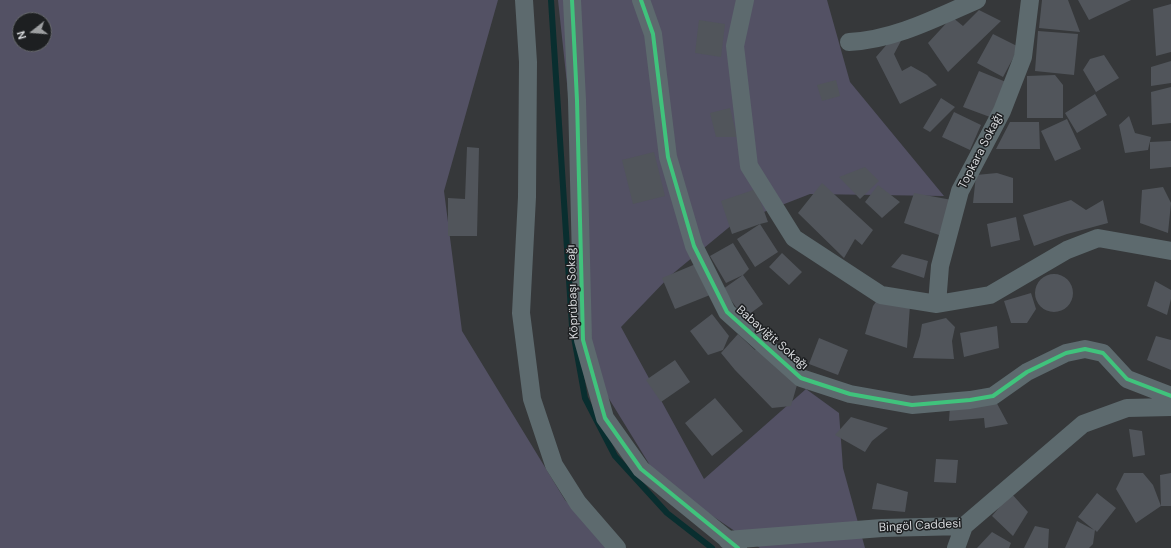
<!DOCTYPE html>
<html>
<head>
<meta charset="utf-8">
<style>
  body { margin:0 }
  #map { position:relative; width:1171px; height:548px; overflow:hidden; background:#36383a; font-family:"DM Sans",sans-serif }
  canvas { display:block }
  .north { position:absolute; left:12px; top:12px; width:40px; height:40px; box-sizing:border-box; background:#1d1f21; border:1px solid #66686b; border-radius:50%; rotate:253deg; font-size:11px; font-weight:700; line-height:16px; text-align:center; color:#d4d6d9 }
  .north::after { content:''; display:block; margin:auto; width:14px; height:18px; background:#9d9fa1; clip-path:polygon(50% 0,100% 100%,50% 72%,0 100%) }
</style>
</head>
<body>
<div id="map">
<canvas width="1171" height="548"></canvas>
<div class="north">N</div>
</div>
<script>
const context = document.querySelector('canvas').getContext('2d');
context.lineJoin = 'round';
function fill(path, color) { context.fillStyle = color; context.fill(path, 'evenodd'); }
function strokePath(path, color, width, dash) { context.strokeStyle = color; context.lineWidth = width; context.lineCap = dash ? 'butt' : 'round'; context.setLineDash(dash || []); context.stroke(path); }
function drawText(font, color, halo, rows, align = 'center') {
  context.font = font + ' "DM Sans",sans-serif'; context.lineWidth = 3; context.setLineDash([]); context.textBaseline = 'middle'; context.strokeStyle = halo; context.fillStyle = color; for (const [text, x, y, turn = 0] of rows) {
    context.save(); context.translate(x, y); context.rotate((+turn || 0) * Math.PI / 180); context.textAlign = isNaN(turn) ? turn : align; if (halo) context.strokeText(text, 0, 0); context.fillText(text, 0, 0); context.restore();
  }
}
fill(new Path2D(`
  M0 0H498L444 191 462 331 565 500 612 548H0ZM20 20H44V44H20Z
  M558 0H827L850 82 944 196 810 194 733 224 670 276 621 327 704 479 806 389 839 413 843 468 865 548H760L659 480 595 376 577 177Z`), '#535164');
strokePath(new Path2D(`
  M551 0 572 326 585 398 615 456 667 513 712 548`), '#092e2f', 6);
fill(new Path2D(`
  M1042 0H1068L1080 32 1039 28Z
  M1078 0H1131L1089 20Z
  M1171 4V52L1156 56 1153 9Z
  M979 10 1001 21 948 72 928 43 952 17 963 26Z
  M699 20 725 24 721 57 695 53Z
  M1038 31 1078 34 1074 75 1035 71Z
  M993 34 1019 47 1003 77 977 63Z
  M902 39 894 54 902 71 911 66 927 75 937 85 900 104 876 57 889 42Z
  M1104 55 1119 78 1096 92 1083 70 1090 59Z
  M1171 61V83L1151 86V67Z
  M979 71 1006 82 990 117 963 107Z
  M1055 75 1063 85V118H1027V76Z
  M836 80 840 96 822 101 817 85Z
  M1171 87V123L1152 125 1151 92Z
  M1095 94 1107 115 1077 133 1065 113Z
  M941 98 955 107 930 132 923 128Z
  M730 108 737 137H716L710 113Z
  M954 112 981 125 970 150 942 137Z
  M1129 116 1135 133 1151 137 1148 150 1125 153 1119 125Z
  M1067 119 1081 149 1055 161 1041 131Z
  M1010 122H1039L1040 149H996Z
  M1171 141V167L1150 169V142Z
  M467 147 479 148 477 236H448V198L465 199Z
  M654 152 665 196 633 204 622 160Z
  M865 167 879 181 860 199 839 177Z
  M997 173 1013 178V203H973L976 175Z
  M822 183 873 230 862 245 855 239 844 258 798 213Z
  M878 185 900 202 882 218 865 202Z
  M1163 187 1171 203 1168 233 1140 223 1142 190Z
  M756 189 768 222 760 224 778 252 755 267 737 239 760 224 732 234 721 201Z
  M914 193 952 200 939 235 904 223Z
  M1071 200 1086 210 1103 200 1108 223 1067 234 1034 246 1023 215Z
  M1016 217 1020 240 991 247 987 224Z
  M733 243 749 269 743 275 726 283 710 256Z
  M782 253 802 272 789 285 769 267Z
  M902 254 928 261 924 278 891 267Z
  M698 263 710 295 675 309 662 278Z
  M1035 293a19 19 0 1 1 38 0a19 19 0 1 1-38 0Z
  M743 275 763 304 744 318 723 289Z
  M1155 281 1171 290V299L1167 315 1147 306Z
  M1031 293 1036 309 1027 323H1011L1004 301Z
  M881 295 910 305 907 348 865 334 873 306Z
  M712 314 729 336 723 350 708 355 690 331Z
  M946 318 955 327 952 341 954 359 913 358 920 336 922 324Z
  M997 326 999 348 964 357 960 333Z
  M738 334 755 350 759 346 797 385 791 406 772 408 735 370 721 353Z
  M1156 336 1171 340V370L1147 360Z
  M819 338 848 350 838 375 809 364Z
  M675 360 690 382 661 402 646 380Z
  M993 396 1008 424 985 428 984 418 949 421 950 406Z
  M715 398 743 431 712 456 685 423Z
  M851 417 888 428 872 441 865 452 835 435Z
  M1129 429 1142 431 1145 455 1133 457Z
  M936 459 958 460 956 483 934 482Z
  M1124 473H1143L1153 485 1161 506 1136 523 1116 489Z
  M1171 473V506H1161L1160 475Z
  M877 483 908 492 905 512 872 509Z
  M1011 493 1028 512 1013 536 992 516Z
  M1097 493 1116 508 1097 532 1095 530 1093 544 1089 548H1065L1077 521 1094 530 1078 517Z
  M1035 526 1049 529 1048 548H1024Z
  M992 532 1011 543 1009 548H977Z`), '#51555b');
strokePath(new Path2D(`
  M524 0 528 62 527 197 521 313 532 399 554 465 578 503 617 548
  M572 0 577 100 583 340 605 418 641 469 738 548
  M641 0 653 34 668 157 694 246 727 312 801 378 850 394 912 405 970 400 993 396 1027 372 1066 353 1085 349 1103 353 1127 379 1171 396
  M745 0 735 46 749 166 794 238 881 295 937 304 990 295 1067 250 1098 238 1171 251
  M849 42C894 40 936 18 977 0
  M937 304 940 266 960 191 1002 111 1023 57 1030 0
  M727 540 882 528 964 526 1083 424 1127 408 1171 407
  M956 548 964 526`), '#5d6a6e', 18);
strokePath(new Path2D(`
  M572 0 577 100 583 340 605 418 641 469 738 548
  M641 0 653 34 668 157 694 246 727 312 801 378 850 394 912 405 970 400 993 396 1027 372 1066 353 1085 349 1103 353 1127 379 1171 396`), '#40c37c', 4);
drawText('12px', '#d4d6d9', '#1d1f21', [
  ["Topkara Sokağı",981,151,-63],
  ["Köprübaşı Sokağı",573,292,-92],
  ["Babayiğit Sokağı",772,338,41],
  ["Bingöl Caddesi",920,526,-3]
]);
</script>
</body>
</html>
